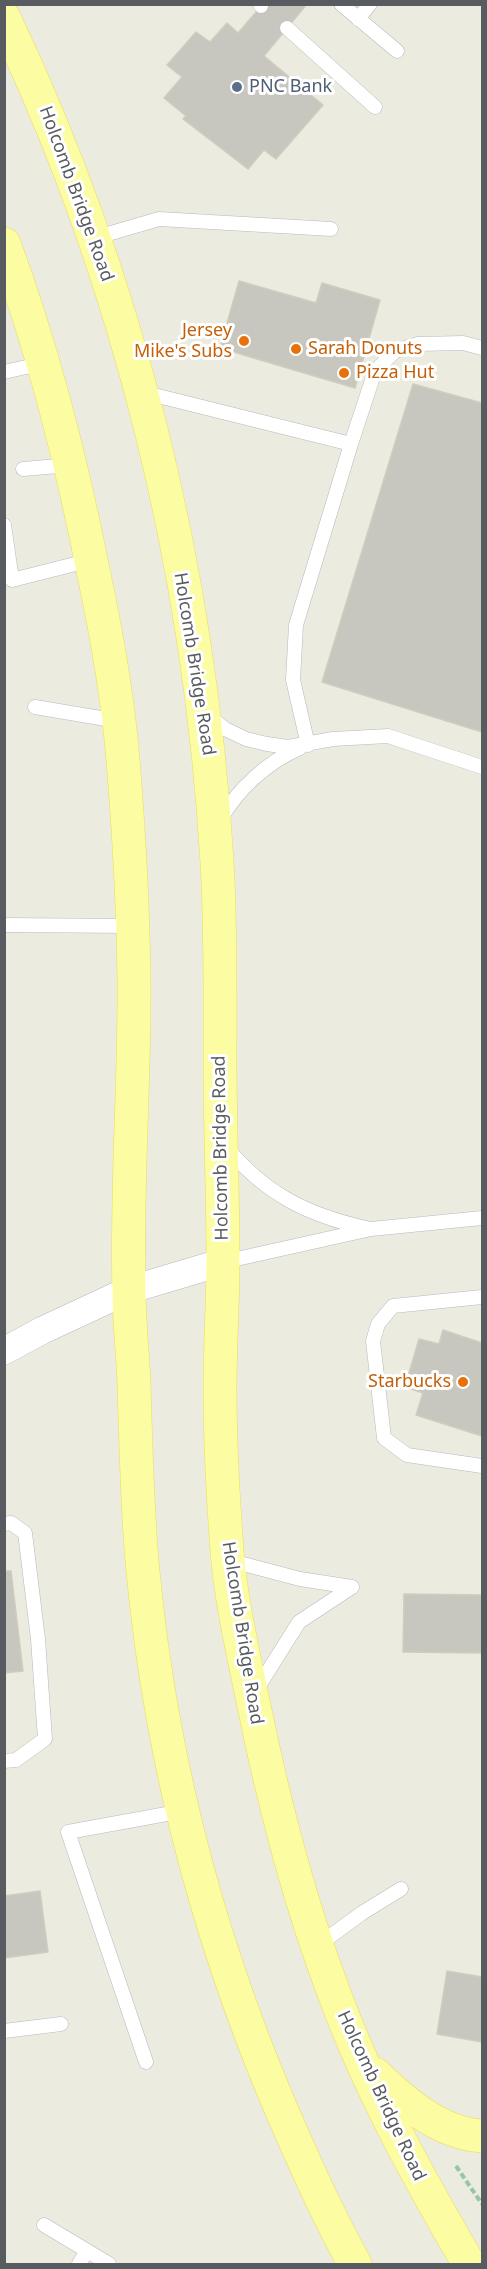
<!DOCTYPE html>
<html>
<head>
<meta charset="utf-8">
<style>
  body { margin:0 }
  #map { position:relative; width:487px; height:2269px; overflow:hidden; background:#ebebdf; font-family:"Noto Sans",sans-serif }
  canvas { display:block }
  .frame { position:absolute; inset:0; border:6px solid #585b60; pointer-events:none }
</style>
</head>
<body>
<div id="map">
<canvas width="487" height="2269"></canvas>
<div class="frame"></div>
</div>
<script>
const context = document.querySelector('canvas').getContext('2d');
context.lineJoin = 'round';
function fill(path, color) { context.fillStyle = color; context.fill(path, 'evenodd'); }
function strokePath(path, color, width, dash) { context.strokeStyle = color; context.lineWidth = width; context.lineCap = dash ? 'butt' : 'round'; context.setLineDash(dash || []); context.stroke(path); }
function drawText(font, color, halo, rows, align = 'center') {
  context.font = font + ' "Noto Sans",sans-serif'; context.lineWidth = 6; context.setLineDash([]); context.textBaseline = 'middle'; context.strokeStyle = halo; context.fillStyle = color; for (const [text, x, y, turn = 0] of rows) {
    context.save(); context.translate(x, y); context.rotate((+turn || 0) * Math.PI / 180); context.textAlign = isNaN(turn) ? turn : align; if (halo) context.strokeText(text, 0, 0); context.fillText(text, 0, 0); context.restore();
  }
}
const building = new Path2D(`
  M263 4H307L264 56 323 105 276 159 264 150 248 169 183 119 186 116 164 98 182 77 167 65 196 32 210 42 227 23 238 33Z
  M239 281 316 303 322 283 380 300 355 388 220 348Z
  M413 384 482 403V732L322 682Z
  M443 1330 482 1343V1436L416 1415 423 1393 405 1387 419 1339 439 1344Z
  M4 1571H11L23 1671 4 1673Z
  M404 1594 482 1595V1653L403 1652Z
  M40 1891 48 1952 4 1958V1896Z
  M447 1971 482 1977V2042L437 2034Z`);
fill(building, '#c8c7bf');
strokePath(building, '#d0cdbe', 1.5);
const lane = new Path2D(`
  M260 4 261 6
  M341 4 397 51
  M358 19 370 4
  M287 28 375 107
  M94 238 159 219 331 229
  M4 372 44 363
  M142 392 351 444 296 625 293 680 308 745
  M351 444 375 371 395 351 418 344 463 343 482 348
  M23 469 70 465
  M4 525 12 580 91 560
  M35 707 118 721
  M209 716 225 729 246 739 267 744 288 747 333 739 388 736 482 767
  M220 820C238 789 267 762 300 748
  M4 925 132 926
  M227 1148C266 1194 307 1215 366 1228
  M223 1262 371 1229 482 1218
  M482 1297 393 1306 378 1324 373 1341 384 1438 407 1455 482 1466
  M4 1524 11 1523 25 1533 38 1639 45 1739 16 1760 4 1761
  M228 1560 300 1579 352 1587
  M255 1692 299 1622 352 1587
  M317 1946 362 1913 401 1889
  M4 2031 61 2024
  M146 2062 68 1832 183 1811
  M44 2225 109 2264
  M79 2264 87 2251`);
const street = new Path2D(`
  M4 1351 43 1330 129 1290 223 1262`);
const primary = new Path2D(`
  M4 18C129 280 200 572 217 862 221 928 220 995 220 1061 220 1127 223 1193 223 1259 223 1302 220 1345 220 1388 220 1442 223 1497 227 1551 231 1601 243 1652 253 1701 273 1800 298 1898 334 1993 369 2088 418 2177 469 2264
  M4 244C44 352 72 463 94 575 107 636 118 698 123 760 129 833 133 906 134 979 135 1083 126 1187 129 1291 129 1322 133 1354 134 1385 136 1447 137 1510 143 1572 162 1770 214 1961 296 2143 314 2184 333 2225 355 2264
  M375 2074C405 2103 439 2133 482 2136`);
strokePath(lane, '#b7b9be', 15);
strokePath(street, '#b7b9be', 28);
strokePath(primary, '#eddc57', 34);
strokePath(new Path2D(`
  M456 2166 482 2204`), '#96c5ac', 4, [6, 3]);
strokePath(lane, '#fff', 14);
strokePath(street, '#fff', 27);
strokePath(primary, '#fcfda3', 33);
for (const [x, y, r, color] of [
  [237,87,6,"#5c6f8a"],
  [244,341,6,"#e8710a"],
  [296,349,6,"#e8710a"],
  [344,373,6,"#e8710a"],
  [463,1382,6,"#e8710a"]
]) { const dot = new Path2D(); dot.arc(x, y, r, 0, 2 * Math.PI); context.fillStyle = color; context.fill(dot); strokePath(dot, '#fff', 2); }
drawText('18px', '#4e5e75', '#fff', [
  ["PNC Bank",249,87]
], 'left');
drawText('18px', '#585b60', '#fff', [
  ["Holcomb Bridge Road",76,194,70],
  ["Holcomb Bridge Road",194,664,81],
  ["Holcomb Bridge Road",221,1148,-91],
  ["Holcomb Bridge Road",242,1633,81],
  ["Holcomb Bridge Road",381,2096,65]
]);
drawText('18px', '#c56008', '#fff', [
  ["Jersey",232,331],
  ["Mike's Subs",232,352],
  ["Sarah Donuts",308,349,"left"],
  ["Pizza Hut",356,373,"left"],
  ["Starbucks",451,1382]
], 'right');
</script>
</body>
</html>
